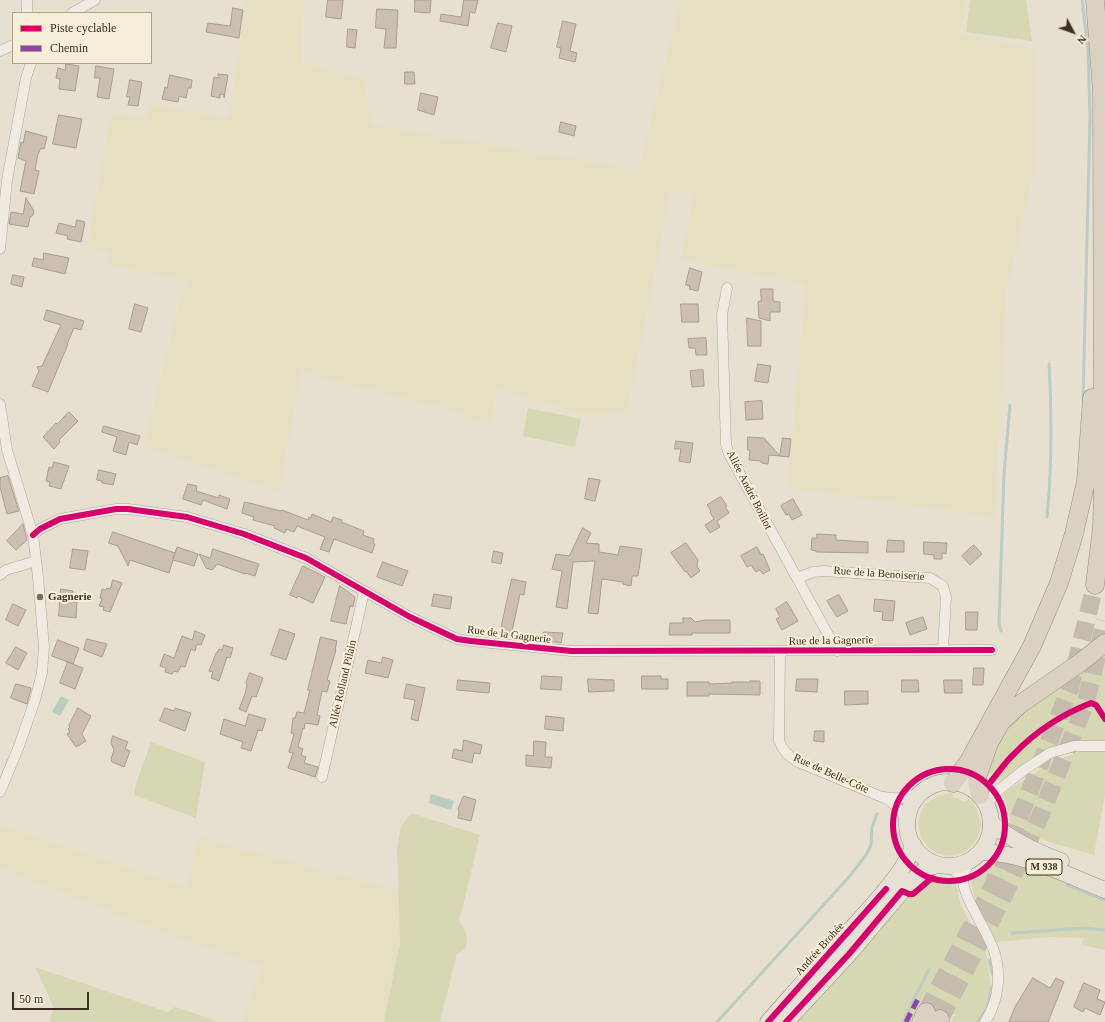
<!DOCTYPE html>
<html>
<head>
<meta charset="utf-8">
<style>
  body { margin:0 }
  #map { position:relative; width:1105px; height:1022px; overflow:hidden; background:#e7e0d1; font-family:Georgia,serif }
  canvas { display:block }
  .legend { position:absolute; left:12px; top:12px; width:140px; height:52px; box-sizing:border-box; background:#f7eed8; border:1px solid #ada18e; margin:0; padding:5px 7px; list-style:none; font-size:12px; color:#3d2e20 }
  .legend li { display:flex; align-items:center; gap:8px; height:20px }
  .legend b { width:20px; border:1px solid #ada18e }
  .north { position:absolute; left:1053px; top:12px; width:40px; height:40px; -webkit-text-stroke:3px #f7eed8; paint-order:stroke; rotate:131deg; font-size:11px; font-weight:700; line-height:16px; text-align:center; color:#3d2e20 }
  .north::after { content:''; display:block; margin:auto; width:14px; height:18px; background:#3d2e20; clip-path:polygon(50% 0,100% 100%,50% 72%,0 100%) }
  .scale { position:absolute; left:12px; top:992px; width:77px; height:18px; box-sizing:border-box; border:2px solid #3d2e20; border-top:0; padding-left:5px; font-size:12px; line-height:14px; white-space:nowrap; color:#3d2e20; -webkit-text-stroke:3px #f7eed8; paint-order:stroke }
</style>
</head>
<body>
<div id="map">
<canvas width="1105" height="1022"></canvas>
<ul class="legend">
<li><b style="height:5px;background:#d6006c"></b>Piste cyclable</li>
<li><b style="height:5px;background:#8e44ad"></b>Chemin</li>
</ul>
<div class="north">N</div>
<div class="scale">50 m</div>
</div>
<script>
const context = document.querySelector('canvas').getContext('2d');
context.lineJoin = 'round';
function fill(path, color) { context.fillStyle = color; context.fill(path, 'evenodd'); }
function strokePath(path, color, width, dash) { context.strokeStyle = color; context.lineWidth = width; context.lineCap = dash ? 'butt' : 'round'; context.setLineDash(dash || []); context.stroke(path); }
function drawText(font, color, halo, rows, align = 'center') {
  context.font = font + ' Georgia,serif'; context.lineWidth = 4; context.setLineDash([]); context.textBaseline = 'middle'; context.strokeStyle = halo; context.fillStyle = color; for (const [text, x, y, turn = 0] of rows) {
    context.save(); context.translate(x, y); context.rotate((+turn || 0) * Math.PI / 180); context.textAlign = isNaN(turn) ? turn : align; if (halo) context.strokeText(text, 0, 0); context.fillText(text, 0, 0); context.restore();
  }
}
fill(new Path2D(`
  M247 0H303L302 63 364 79 371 125 639 170 680 0H965L961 34 1034 49V170L1006 294 995 517 788 487 806 284 681 260 694 194 670 191 658 258 627 411 588 415 497 389 491 425 442 408 301 372 279 492 144 447 179 304 187 281 107 264 110 253 87 248 111 114 146 119 152 105 229 118Z
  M0 825 187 888 198 837 398 891 400 942 384 1022H242L263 966 171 935 0 868Z`), '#e6dfc2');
fill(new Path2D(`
  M970 0H1026L1032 41 966 32Z
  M528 408 581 419 575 447 523 436Z
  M1105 653V743L1087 741 1063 745 1001 784C996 775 996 774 985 773L995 745 1007 727 1020 713 1093 664Z
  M151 742 205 762 196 818 134 795 136 784Z
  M1082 751H1105V794L1094 855 1043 840 1010 825 1008 809 1002 794 1050 763Z
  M950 793H952L953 797 965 802 969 799C1005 838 949 877 924 842 919 835 917 824 920 816 924 801 935 796 950 793Z
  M411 813 480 835 459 922C468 932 468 937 465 950L457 954 440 1022H384L400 942 397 849 401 827Z
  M998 858 1024 864 1105 897V950L1081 945 1084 938 1047 937 997 942 977 904 970 879 985 871Z
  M932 881 956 883 961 906 986 952 992 995 989 1008 980 1022H951L955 1014C939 1012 933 1011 923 998L911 1022H794L863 948 908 898 916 894Z
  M35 967 168 1012 175 1007 220 1022H49L54 1008Z`), '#d6d7b3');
fill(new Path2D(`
  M61 696 69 700 60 716 52 712Z
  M431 794 454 801 451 810 429 803Z`), '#bcccc2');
strokePath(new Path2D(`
  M1082 0 1088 49 1090 118 1083 400
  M1047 517C1052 466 1052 416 1049 364
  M1001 631 999 624 1004 474 1010 405
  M1067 885 1105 900
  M1012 933 1085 928 1105 930
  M989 960 992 974
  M717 1022 849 877 866 855 871 845 872 827 877 814
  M903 1022 929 969
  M978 1022 987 1008 992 986`), '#bcccc2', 3);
const building = new Path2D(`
  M328 0H343L341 19 326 17Z
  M415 0H431L430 13 415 12Z
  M464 0H478L475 13 470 12 468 26 440 21 441 14 461 17Z
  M233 8 243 10 239 38 206 32 208 23 230 26Z
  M377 9 398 10 396 48H384L386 29 376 28Z
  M563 21 576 24 570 51 577 53 575 62 559 58 561 48 557 47Z
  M498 23 512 26 506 52 491 48Z
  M348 29 357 30 355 48 347 47Z
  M66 64 79 66 75 91 59 89 60 79 56 78 58 68 65 70Z
  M96 66 114 69 109 99 97 97 100 78H95Z
  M405 72H414L415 84H405Z
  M218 74 228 75 224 98V95L220 94V98L211 96 214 77 219 78Z
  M170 75 192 80 191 88H188L186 98 179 96 178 102 162 99 165 87 167 88Z
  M130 80 142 82 138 106 128 105 130 97H127Z
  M421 93 438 97 434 115 418 110Z
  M59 115 82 119 76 148 53 144Z
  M561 122 576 126 574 136 559 132Z
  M26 131 47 137 44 149 41 148 38 154 35 170 39 171 34 194 20 191 26 161 18 158 21 142 23 143Z
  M26 198 34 211 33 215 30 217 28 227 9 224 11 212 23 214Z
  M77 220 85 222 81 242 67 239 68 236 56 233 59 223 75 227Z
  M44 253 69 258 65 274 32 266 34 258 43 260Z
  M690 268 702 272 698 291 689 289 690 286 686 285Z
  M13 275 24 277 22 287 11 284Z
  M761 289H773V301L780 302V312H770V321L759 318 758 302 761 301Z
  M135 304 148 308 141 332 129 329Z
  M681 304H698L699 322H682Z
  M47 310 84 321 81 330 74 328 67 344H68L48 392 32 386 39 371 37 367 42 366 61 325 44 320Z
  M747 318 761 321V346H748Z
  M706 338 707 355H696L695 348H689L688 339Z
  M758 364 771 366 768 383 755 381Z
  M703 370 704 386 692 387 690 371Z
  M762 401 763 419 746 420 745 402Z
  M69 412 78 421 59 440 60 442 54 449 43 437 56 423 57 424Z
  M104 426 140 436 137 445 129 442 126 455 113 451 117 437 102 432Z
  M748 437 764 438 780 456 769 455 768 464 762 463 760 461 749 460 750 450H748Z
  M783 438 791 439 789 457 780 456Z
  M676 441 693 443 690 463 679 461 681 449H675Z
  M54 462 69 466 61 489 49 486 50 482 46 481 49 467 52 468Z
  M99 470 116 474 113 485 102 483V481L97 480Z
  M8 476 19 511 7 514 0 487V478Z
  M589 478 600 480 595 501 585 499Z
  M188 484 197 486 196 491 219 498V495L230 499 227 509 203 500 201 505 183 499Z
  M721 497 727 506 725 507 729 513 717 521 720 527 710 533 705 525 714 519 710 512 711 511 707 505 718 498Z
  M793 499 802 515 792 520 789 514 786 515 781 506Z
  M245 502 281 511 282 510 308 520 309 517 311 518 312 514 331 522 333 517 342 520 341 522 364 531 363 535 374 539 373 543 375 544 372 553 334 539 329 552 320 549 325 537 297 526 294 532 286 529 285 533 274 528 275 526 253 520 254 517 242 513Z
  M23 524 27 540 16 550 7 541Z
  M583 528 591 533 586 543 599 544V552L618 555 620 546 642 549 638 576H632L631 586 623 584V582L602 579 598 614 588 613 595 561 573 562 567 609 556 607 562 571 552 569 556 554 569 556Z
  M113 532 175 553 173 559 177 547 198 554 194 566 173 560 169 573 130 560 128 566 118 546 109 543Z
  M817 534 836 535V540L868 542V553L816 552V551L811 550 812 538H817Z
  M888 540 904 541V552H887Z
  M924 542 947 543 946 554 942 553V559H934V555L924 554Z
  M686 543 698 560 697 566 700 571 691 578 686 571 685 572 671 553Z
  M974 545 982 554 970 565 962 556Z
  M757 547 761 555 763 554 770 570 763 574 760 570 756 572 751 565 747 567 741 556Z
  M73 549 88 551 85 570 70 568Z
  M213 549 259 564 255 576 245 573V574L217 564 215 567 212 570 206 568 199 554 210 558Z
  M494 551 503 553 501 564 492 562Z
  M383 562 408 571 402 586 377 577Z
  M303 566 325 577 313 603 298 596 297 598 290 595Z
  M512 579 526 582 524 595 520 594 511 636 500 634Z
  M113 580 122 583 110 612 103 610 104 607 99 606 102 599 100 598 102 589 106 590 107 588 110 589Z
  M340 586 355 597 353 607 350 606 346 624 331 621Z
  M61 589 73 591 72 602H77L76 618 59 616Z
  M434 594 452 597 450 609 432 606Z
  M839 595 848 611 837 617 827 601Z
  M875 599 895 601 893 621 882 620 883 612 874 611Z
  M787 602 798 621 782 630 776 619 780 617 776 609Z
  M13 604 26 610 18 626 6 620Z
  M966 612H978L977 630H966Z
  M923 617 927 629 910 635 906 623Z
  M683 618H691L695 622 705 620H730V633H692V635H669L670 623H683Z
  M280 629 295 634 286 660 271 655Z
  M195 631 205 635 201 645 197 644 195 651 191 649 185 667 181 666 178 672 174 671 172 674 165 672 166 668 160 666 164 654 174 658 182 636 192 640Z
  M544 632 563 633 561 643 542 640Z
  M321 637 337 641 335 650H336L327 680 330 681 327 692 322 691 317 715 320 716 318 725 305 723 304 729 303 728 298 747 303 749 301 755 306 757 304 763 318 767 315 777 288 768 293 753 289 752 294 734 291 733 293 718H295L297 712 304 713 310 690H308Z
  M87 639 107 644 102 657 84 650Z
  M58 640 79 648 73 664 52 656Z
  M224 645 233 648 230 658 227 657 219 681 211 678 213 672 209 671 216 653H217L219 649 222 650Z
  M16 647 27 653 18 670 6 663Z
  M383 657 393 660 388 678 365 673 368 660 381 663Z
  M68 662 83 668 75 689 60 683Z
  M974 668H984L983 685H973Z
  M250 673 263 678 256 697 252 696 246 712 239 709 245 694 247 684 246 683Z
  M542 676 562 677 561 690 541 689Z
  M642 676H661V679H668V689H642Z
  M588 679 614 680V691L589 692Z
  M797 679H818L817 692 796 691Z
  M458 680 490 683 489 693 457 690Z
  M902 680H918L919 692H902Z
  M944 680H962V693H945Z
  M750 681H760V695L709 694V696H687V682H709V684L732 683V682H750Z
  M16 684 31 688 27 704 11 698Z
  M407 684 425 688 418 721 411 719 415 700 404 698Z
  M845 691H868V704L845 705Z
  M78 708 91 716 82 734 86 741 76 747 67 734 70 732 68 729 70 727 69 726Z
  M165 708 174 711 175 708 191 713 185 731 160 721Z
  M249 714 266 719 262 731 258 730 251 751 241 748 243 742 220 734 224 719 245 726Z
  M546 716 564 718 563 731 545 729Z
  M815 731H824V742L814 741Z
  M113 736 128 742 125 749 130 751 124 767 112 762 111 759 114 750 111 743Z
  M464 740 482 745 480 754 474 753 472 763 452 758 454 749 462 751Z
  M534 741 546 742 545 757H552L551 768 526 766V755L533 756Z
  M464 796 476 800 471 821 458 818 459 812 458 809Z
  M1033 978 1050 988 1056 978 1064 982 1048 1022H1009L1015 1007Z
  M1084 983 1100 990 1097 999 1105 1002 1100 1015 1085 1008 1083 1012 1074 1007Z`);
fill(building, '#cbbfb2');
strokePath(building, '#a89c90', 1);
strokePath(new Path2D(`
  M926 1012 991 890 1070 688 1095 585
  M940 1019 1004 895 1042 812 1086 702 1105 621`), '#c5bcae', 18, [18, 9]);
const street = new Path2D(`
  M27 13V0
  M72 13 95 0
  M0 51 13 45
  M0 249 7 180 26 78 31 63
  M727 288 722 315 726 445 729 454 837 651
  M0 404 7 450 33 535 38 577 44 647 42 673 35 700 19 746 0 792
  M33 535 40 529 60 519 116 509H128L187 517 244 534 306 558 410 617 457 639 471 641 571 651 992 650
  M0 575 6 570 36 561
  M797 578 813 572 823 571 930 578 943 586 946 597 943 650
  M780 652 779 741C783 751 789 756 798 762L889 800 901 811 908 822
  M322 777 364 592
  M884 797C898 800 910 798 922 792
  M988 807 990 800 995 793 1024 770 1050 753 1074 746H1105
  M970 861C967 867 962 874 963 881 964 892 970 903 975 912 981 924 988 936 993 948 1002 972 999 1001 985 1022
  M947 866 954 870 963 880`);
const primary = new Path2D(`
  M907 824a42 42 0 1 1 84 0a42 42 0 1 1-84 0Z
  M991 823C1012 840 1036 852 1061 861
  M981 852C1024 853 1065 874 1105 890
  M768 1022C793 994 818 965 844 937 862 916 908 871 913 844
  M786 1022 849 954 903 890 920 873 930 867 938 865`);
const highway = new Path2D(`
  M1095 0 1102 92 1103 485 1102 527 1095 585
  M953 783 969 761 1032 646 1059 583 1074 534 1086 481 1092 398
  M980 795 978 788 977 777 989 743 1001 722 1019 705 1081 662 1105 643
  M921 1022 926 1012
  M939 1022 940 1019`);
strokePath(street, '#ada599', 11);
strokePath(primary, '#928b80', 17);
strokePath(highway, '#928b80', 19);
strokePath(street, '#efebe3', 10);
strokePath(primary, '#e6e1d4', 16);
strokePath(highway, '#dad1c2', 18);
strokePath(new Path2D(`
  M906 1022 919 997`), '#8e44ad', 5, [10, 5]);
strokePath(new Path2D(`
  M33 535 40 529 60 519 116 509H128L187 517 244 534 306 558 410 617 457 639 471 641 571 651 992 650
  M893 825a56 56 0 1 1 112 0a56 56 0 1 1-112 0Z
  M988 785C997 775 1004 763 1014 754 1035 732 1063 714 1091 703L1096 705 1105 719
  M768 1022 886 889
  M786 1022 849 954 902 891 909 894H913L932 878`), '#d6006c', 6);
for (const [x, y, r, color] of [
  [40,597,4,"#786c5e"]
]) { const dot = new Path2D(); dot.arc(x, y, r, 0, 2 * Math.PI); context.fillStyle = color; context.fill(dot); strokePath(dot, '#f7eed8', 1.5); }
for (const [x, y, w] of [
  [1044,867,36]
]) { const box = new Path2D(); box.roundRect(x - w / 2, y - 8, w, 16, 3); context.fillStyle = '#f7eed8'; context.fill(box); strokePath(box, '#3d2e20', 1); }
drawText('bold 10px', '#3d2e20', null, [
  ["M 938",1044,867]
]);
drawText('11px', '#3d2e20', '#f7eed8', [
  ["Allée André Boillot",749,490,63],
  ["Rue de la Benoiserie",879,574,4],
  ["Rue de la Gagnerie",509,635,7],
  ["Rue de la Gagnerie",831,641,-1],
  ["Allée Rolland Pilain",343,684,-77],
  ["Rue de Belle-Côte",831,774,24],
  ["Andrée Brohée",820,949,-48]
]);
drawText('bold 11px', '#3d2e20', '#f7eed8', [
  ["Gagnerie",48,597]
], 'left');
</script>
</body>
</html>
